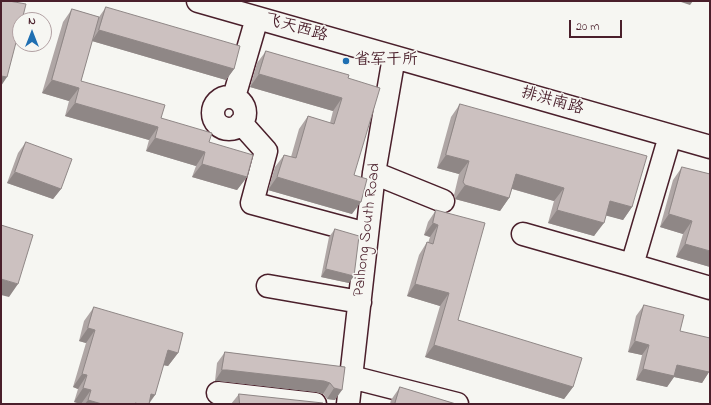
<!DOCTYPE html>
<html>
<head>
<meta charset="utf-8">
<style>
  body { margin:0 }
  #map { position:relative; width:711px; height:405px; overflow:hidden; background:#f6f6f2; font-family:"Indie Flower",sans-serif }
  canvas { display:block }
  .frame { position:absolute; inset:0; border:2px solid #4a1f2b; pointer-events:none }
  .north { position:absolute; left:12px; top:12px; width:40px; height:40px; box-sizing:border-box; background:#f6f6f2; border:1px solid #b1a0a2; border-radius:50%; rotate:0deg; font-size:11px; font-weight:700; line-height:16px; text-align:center; color:#4a1f2b }
  .north::after { content:''; display:block; margin:auto; width:14px; height:18px; background:#1f6fb2; clip-path:polygon(50% 0,100% 100%,50% 72%,0 100%) }
  .scale { position:absolute; left:569px; top:20px; width:53px; height:18px; box-sizing:border-box; border:2px solid #4a1f2b; border-top:0; padding-left:5px; font-size:12px; line-height:14px; white-space:nowrap; color:#4a1f2b; -webkit-text-stroke:3px #f6f6f2; paint-order:stroke }
</style>
</head>
<body>
<div id="map">
<canvas width="711" height="405"></canvas>
<div class="frame"></div>
<div class="north">N</div>
<div class="scale">20 m</div>
</div>
<script>
const context = document.querySelector('canvas').getContext('2d');
context.lineJoin = 'round';
function strokePath(path, color, width, dash) { context.strokeStyle = color; context.lineWidth = width; context.lineCap = dash ? 'butt' : 'round'; context.setLineDash(dash || []); context.stroke(path); }
function fill(path, color) { context.fillStyle = color; context.fill(path, 'evenodd'); }
function drawText(font, color, halo, rows, align = 'center') {
  context.font = font + ' "Indie Flower","LXGW WenKai TC",sans-serif'; context.lineWidth = 3; context.setLineDash([]); context.textBaseline = 'middle'; context.strokeStyle = halo; context.fillStyle = color; for (const [text, x, y, turn = 0] of rows) {
    context.save(); context.translate(x, y); context.rotate((+turn || 0) * Math.PI / 180); context.textAlign = isNaN(turn) ? turn : align; if (halo) context.strokeText(text, 0, 0); context.fillText(text, 0, 0); context.restore();
  }
}
const minor = new Path2D(`
  M198 1 710 147
  M234 97 257 18
  M213 113a16 16 0 1 1 32 0a16 16 0 1 1-32 0Z
  M241 123 266 151 252 203 367 234
  M374 173 443 201
  M523 234 632 265 670 136
  M632 265 710 288
  M268 286 360 302
  M351 377 457 404
  M218 393 315 404
  M348 404 374 173 394 57`);
strokePath(minor, '#4a1f2b', 25);
strokePath(minor, '#f6f6f2', 22);
fill(new Path2D(`
  M106 7 234 69 226 80 92 41 81 81 161 118 209 142 247 177 237 190 192 177 196 166 146 151 149 140 65 116 69 101 42 93 63 22 72 9 99 17Z
  M266 51 348 78 354 175 352 214 268 190 275 167 284 155 291 157 299 129 308 116 330 123 333 111 250 87 257 63Z
  M460 104 632 207 623 220 606 215 594 236 548 223 554 201 512 189 509 198 500 211 455 199 454 195 459 174 437 168 451 117Z
  M26 142 61 189 53 199 7 183 18 153Z
  M682 167 710 267 676 257 683 234 660 227 673 180Z
  M436 210 458 320 573 387 564 399 425 357 440 306 407 296 419 255 427 242 428 243 430 237 424 235 428 222Z
  M335 229 349 283 321 277 329 237Z
  M644 305 680 331 709 372 702 383 674 377 667 387 636 380 642 355 628 352 636 316Z
  M94 307 178 353 168 366 163 365 155 395 149 404H81L74 402 78 389 73 387 86 343 79 341 84 321Z
  M225 352 345 367 335 400 327 399 323 394 316 392 219 381H215L217 363Z
  M400 387 456 404H390L391 400Z
  M239 394 323 404H231Z`), '#afa6a5');
fill(new Path2D(`
  M678 1H693L690 5Z
  M99 30 234 69 226 80 92 41Z
  M259 74 342 98 333 111 250 87Z
  M1 76 7 77 1 86Z
  M52 80 79 88 69 101 42 93Z
  M75 103 158 127 149 140 65 116Z
  M155 138 205 152 196 166 146 151Z
  M446 155 469 161 459 174 437 168Z
  M202 164 247 177 237 190 192 177Z
  M15 172 61 189 53 199 7 183Z
  M516 174 564 188 554 201 506 187Z
  M277 177 361 202 352 214 268 190Z
  M465 185 509 198 500 211 455 199Z
  M610 201 632 207 623 220 600 214Z
  M557 210 604 223 594 236 548 223Z
  M669 214 692 221 683 234 660 227Z
  M433 223 438 225 430 237 424 235Z
  M685 244 710 251V267L676 257Z
  M326 269 354 276 349 283 321 277Z
  M1 279 18 284 9 297 1 295Z
  M415 284 449 293 440 306 407 296Z
  M88 328 95 330 86 343 79 341Z
  M635 341 649 345 642 355 628 352Z
  M434 345 573 387 564 399 425 357Z
  M168 350 178 353 168 366 158 364Z
  M677 365 709 372 702 383 674 377 667 387 636 380 643 369Z
  M222 370H227L324 381 330 383 323 394 316 392 219 381H215Z
  M82 374 87 375 78 389 73 387Z
  M83 388 91 390 81 404 74 402Z
  M334 388 342 390 335 400 327 399Z
  M151 394 155 395 148 404Z
  M88 400 102 404H85Z`), '#8f8786');
const building = new Path2D(`
  M1 1H9L26 4 22 20H20V27L7 77 1 76Z
  M106 7 240 46 234 69 99 30Z
  M72 9 99 17 81 81 165 105 161 118 212 133 209 142 253 155 247 177 202 164 205 152 155 138 158 127 75 103 79 88 52 80Z
  M266 51 349 75 348 78 380 88 354 175 367 179 361 202 277 177 284 155 296 158 308 116 334 124 342 98 259 74Z
  M460 104 647 156 632 207 610 201 604 223 557 210 564 188 516 174 509 198 465 185 463 182 469 161 446 155Z
  M26 142 72 159 61 189 15 172Z
  M682 167 710 174V251L685 244 692 221 669 214Z
  M436 210 485 223 458 320 582 358 573 387 434 345 449 293 415 284 427 242 433 244 438 225 433 223Z
  M1 225 33 235 18 284 1 279Z
  M335 229 359 236 354 276 326 269Z
  M644 305 684 315 680 331 710 338V369L709 372 677 365 674 376 643 369 649 345 635 341Z
  M94 307 183 333 178 353 168 350 155 395 151 394 149 404H139L135 403V404H102L88 400 91 390 83 388 87 375 82 374 95 330 88 328Z
  M225 352 345 367 342 390 334 388 330 383 324 381 227 370H222Z
  M400 387 456 404H395Z
  M239 394 323 403V404H240Z`);
fill(building, '#ccc1c0');
strokePath(building, '#8f8786', 1);
for (const [x, y, r, color] of [
  [346,61,4,"#1f6fb2"]
]) { const dot = new Path2D(); dot.arc(x, y, r, 0, 2 * Math.PI); context.fillStyle = color; context.fill(dot); strokePath(dot, '#f6f6f2', 1.5); }
drawText('16px', '#4a1f2b', '#f6f6f2', [
  ["飞天西路",296,29,16],
  ["排洪南路",552,102,16],
  ["Paihong South Road",368,230,-83]
]);
drawText('16px', '#4a1f2b', '#f6f6f2', [
  ["省军干所",354,61]
], 'left');
</script>
</body>
</html>
